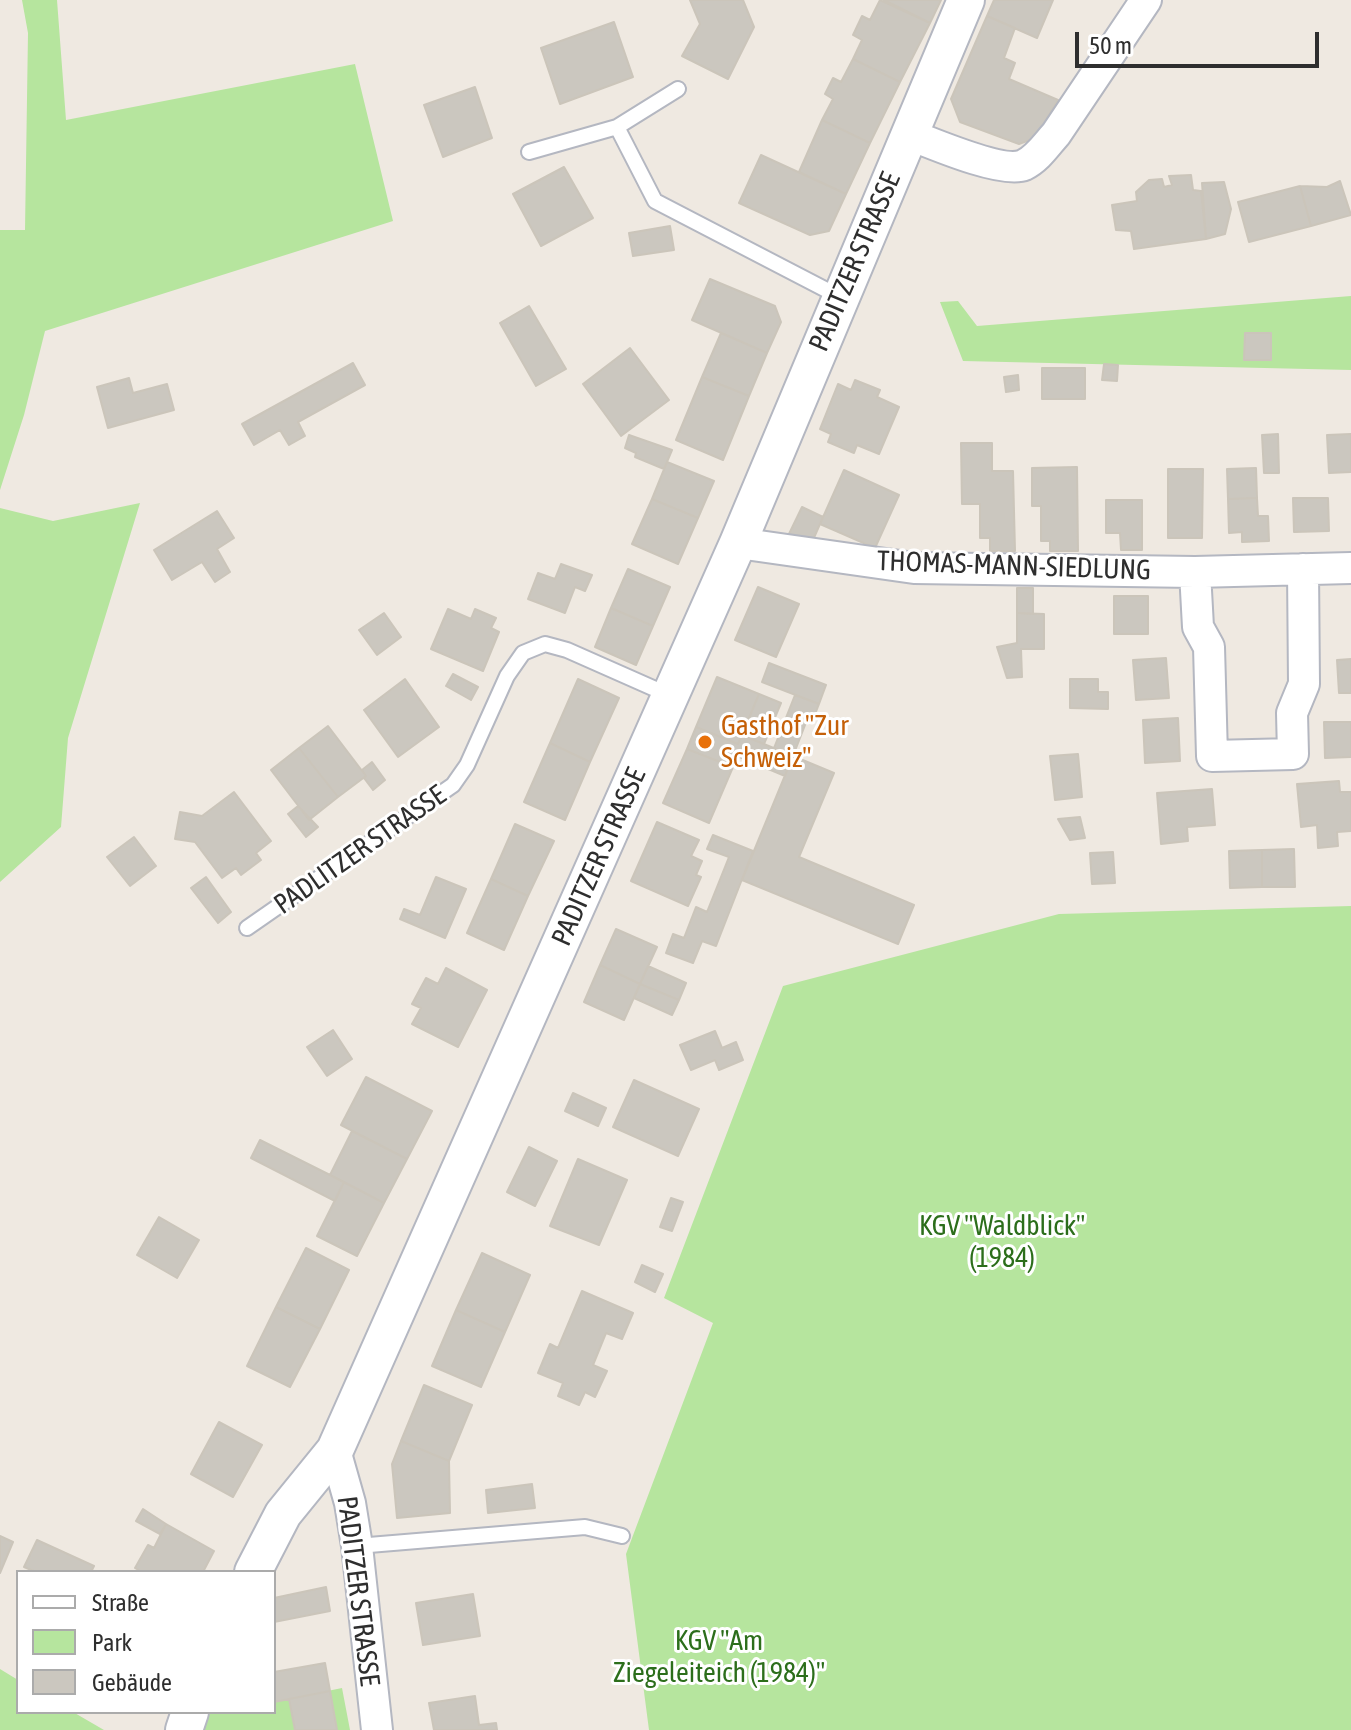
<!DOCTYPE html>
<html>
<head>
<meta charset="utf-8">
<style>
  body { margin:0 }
  #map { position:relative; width:1351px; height:1730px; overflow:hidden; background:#efe9e1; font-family:"Asap Condensed",sans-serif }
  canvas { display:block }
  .legend { position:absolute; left:16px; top:1570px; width:260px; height:144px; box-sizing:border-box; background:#fff; border:2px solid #ababab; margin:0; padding:10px 14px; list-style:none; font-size:24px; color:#2e2e2e }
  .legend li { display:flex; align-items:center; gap:16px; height:40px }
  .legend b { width:40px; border:2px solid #ababab }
  .scale { position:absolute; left:1075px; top:32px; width:244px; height:36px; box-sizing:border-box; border:4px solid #2e2e2e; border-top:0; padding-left:10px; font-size:24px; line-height:28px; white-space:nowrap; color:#2e2e2e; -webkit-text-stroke:6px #fff; paint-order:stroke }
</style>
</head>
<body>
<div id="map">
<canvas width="1351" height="1730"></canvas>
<ul class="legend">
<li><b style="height:10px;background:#fff"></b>Straße</li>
<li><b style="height:22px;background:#b6e59e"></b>Park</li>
<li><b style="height:22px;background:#cbc7bf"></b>Gebäude</li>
</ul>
<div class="scale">50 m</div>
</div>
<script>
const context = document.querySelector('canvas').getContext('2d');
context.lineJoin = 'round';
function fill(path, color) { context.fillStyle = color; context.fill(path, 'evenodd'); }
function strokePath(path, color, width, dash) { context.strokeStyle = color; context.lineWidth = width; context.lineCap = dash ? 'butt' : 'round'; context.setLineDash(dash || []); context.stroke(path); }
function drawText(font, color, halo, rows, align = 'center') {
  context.font = font + ' "Asap Condensed",sans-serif'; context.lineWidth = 6; context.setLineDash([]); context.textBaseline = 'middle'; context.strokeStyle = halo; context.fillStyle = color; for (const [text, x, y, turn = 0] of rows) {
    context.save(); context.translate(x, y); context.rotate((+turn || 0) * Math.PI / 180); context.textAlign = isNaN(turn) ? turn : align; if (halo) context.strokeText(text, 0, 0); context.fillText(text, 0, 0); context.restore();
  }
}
fill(new Path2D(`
  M22 0H57L66 120 355 64 393 221 45 331 24 415 0 490V230H25L28 33Z
  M1351 296V370L963 361 940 302 958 301 977 326Z
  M140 503 68 738 61 827 0 882V508L53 521Z
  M1351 906V1730H649L626 1554 713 1323 664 1298 783 986 1059 914Z
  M0 1669 18 1680V1712H73L104 1730H0Z
  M342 1688 350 1730H201L206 1715 219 1712H274V1702Z`), '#b6e59e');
const building = new Path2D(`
  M690 0H743L754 27 728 79 682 56 700 24Z
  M880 0 930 23 900 82 853 59 862 40 853 35 862 16 870 20Z
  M884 0H941L930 23Z
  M994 0H1053L1037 38 987 16Z
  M987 16 1015 28 1004 58 1015 63 1009 79 1058 100 1035 138 1019 144 960 122 951 99Z
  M614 22 633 77 560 104 541 48Z
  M853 59 900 82 870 143 822 120 833 99 825 94 833 78 841 82Z
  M475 87 492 138 443 157 424 105Z
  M822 120 870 143 846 194 799 172Z
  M761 155 846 194 829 231 810 235 739 203Z
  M564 167 593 218 541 246 513 194Z
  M1191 175 1193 190 1201 191 1206 239 1134 249 1131 231 1116 230 1112 205 1137 201 1136 192 1149 180 1162 179 1164 187 1172 185 1169 176Z
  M1340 181 1351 215 1311 226 1300 186 1327 187Z
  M1224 182 1231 209 1225 234 1206 239 1202 183Z
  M1300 186 1311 226 1249 242 1238 202Z
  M670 226 674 250 633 256 629 233Z
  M710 279 775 306 781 322 767 353 692 320Z
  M529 306 566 369 536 386 500 323Z
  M721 333 767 353 749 396 702 377Z
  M1245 333H1271V360H1244Z
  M630 348 669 400 621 436 583 384Z
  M353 363 365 385 298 422 305 436 289 445 280 430 254 445 242 424Z
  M1104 364 1118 365 1117 381 1102 380Z
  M1042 368H1085V399H1042Z
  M1018 375 1019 390 1006 392 1004 377Z
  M702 377 749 396 723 460 676 440Z
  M129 378 133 393 167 384 174 410 108 428 97 387Z
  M855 380 880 390 877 397 899 407 879 454 857 445 854 453 828 442 831 434 820 429 838 384 851 390Z
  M1278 434 1279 473H1264L1262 435Z
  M1351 434V472L1329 473 1327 435Z
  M629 435 672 450 664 469 635 457 636 453 625 448Z
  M961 443H992V471H1013L1015 551H990V538H980V504H962Z
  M667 462 714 481 698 518 652 499Z
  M1077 467 1078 551H1050V541H1041V506H1032V468Z
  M1256 468 1257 498 1228 499 1227 469Z
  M1168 469H1203L1202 538H1168Z
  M844 470 899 495 875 548 820 524Z
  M1257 498 1258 516H1268L1269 541 1242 542V532L1229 533 1228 499Z
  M1293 498H1328L1329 531 1294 532Z
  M652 499 698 518 678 564 632 544Z
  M1106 500H1142V550H1121L1120 533H1106Z
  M802 507 823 517 813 540 788 536Z
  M217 511 234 538 217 549 230 572 215 582 202 562 172 580 154 550Z
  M561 564 592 575 585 591 575 587 565 613 528 599 538 573 555 579Z
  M628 569 670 587 653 626 611 608Z
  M758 587 799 604 776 657 735 640Z
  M1017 588H1033V614L1017 613Z
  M1114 596H1148V634H1114Z
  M611 608 653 626 636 665 595 647Z
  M448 609 471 619 475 609 496 618 491 628 499 632 483 671 431 649Z
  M384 613 401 637 377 655 359 630Z
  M1017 613 1044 614V649H1021L1022 677 1007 678 997 647 1017 643Z
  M1166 658 1169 698 1136 700 1133 660Z
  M1351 659V693H1339L1337 660Z
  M769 663 826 685 819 704 762 682Z
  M453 674 478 687 471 700 446 686Z
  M717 677 759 694 738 744 696 727Z
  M405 679 439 727 398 757 364 710Z
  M578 679 619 698 590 762 550 743Z
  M1070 679H1098V692H1108V709L1070 708Z
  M759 694 781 703 764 744 742 735Z
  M795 695 819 704 812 722 807 720 793 756 774 748Z
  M1178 718 1180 761 1145 763 1143 720Z
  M1324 722H1351V757L1325 758Z
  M328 726 366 776 338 797 299 748Z
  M696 727 738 744 742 735 793 756 785 776 737 756 733 767 687 749Z
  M550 743 590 762 565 820 524 802Z
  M299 748 338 797 309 820 271 770Z
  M687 749 733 767 709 823 663 803Z
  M1078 754 1082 797 1055 800 1050 756Z
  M793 756 834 773 799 857 914 905 898 944 742 880Z
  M372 762 385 780 373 790 364 778 366 776 362 770Z
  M1339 781 1340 792H1351V831L1337 832 1338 846 1318 848 1317 825 1301 827 1297 784Z
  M1212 789 1215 825 1187 827 1188 841 1161 844 1157 793Z
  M234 792 271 841 256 853 261 860 241 875 236 868 222 878 195 842 175 839 180 812 202 816Z
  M298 806 318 827 306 837 288 814Z
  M1080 817 1085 838 1070 840 1058 819Z
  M657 822 699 840 691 856 702 861 696 875 701 877 688 906 631 881Z
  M515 824 554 841 528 896 491 879Z
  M713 835 753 851 716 946 702 941 693 963 666 953 673 934 684 938 696 907 707 912 729 857 707 849Z
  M134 837 156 866 130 886 107 857Z
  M1294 849 1295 887H1262V850Z
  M1262 850V887L1230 888 1229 851Z
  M1113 852 1115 883 1092 884 1090 853Z
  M206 877 231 912 218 923 191 888Z
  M436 877 466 889 445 938 400 919 404 909 420 915Z
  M491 879 528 896 504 950 467 933Z
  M616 929 657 947 640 984 600 965Z
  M600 965 640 984 624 1020 584 1002Z
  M648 966 686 983 679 1000 640 984Z
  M446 968 487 990 458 1047 412 1024 421 1008 412 1004 426 978 438 984Z
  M640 984 679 1000 672 1015 634 998Z
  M333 1030 352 1059 327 1076 307 1047Z
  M715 1031 722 1048 736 1042 743 1060 719 1070 715 1060 691 1070 680 1045Z
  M366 1077 432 1111 407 1159 341 1125Z
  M634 1080 699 1109 678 1156 613 1127Z
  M573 1093 606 1108 598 1126 565 1111Z
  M352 1131 407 1159 384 1203 330 1175Z
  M260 1140 344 1182 335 1201 251 1158Z
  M529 1147 557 1161 535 1206 507 1192Z
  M578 1159 627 1180 599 1245 550 1226Z
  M344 1182 384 1203 357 1256 317 1236Z
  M671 1198 683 1202 672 1231 660 1227Z
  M159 1217 199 1240 177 1278 137 1255Z
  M306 1248 349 1270 320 1329 276 1307Z
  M482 1253 530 1275 505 1332 456 1310Z
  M642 1265 663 1274 655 1292 635 1282Z
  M582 1291 633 1313 622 1339 606 1333 593 1365 607 1371 595 1397 585 1392 579 1405 558 1396 563 1383 538 1373 550 1344 558 1348Z
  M276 1307 320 1329 290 1387 247 1366Z
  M456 1310 505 1332 481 1387 432 1366Z
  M424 1385 472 1405 449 1461 401 1441Z
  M219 1422 262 1445 233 1497 191 1474Z
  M401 1441 449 1461 450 1513 397 1518 392 1464Z
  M532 1484 535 1508 488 1513 486 1490Z
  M143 1509 166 1524 160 1534 136 1521Z
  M166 1524 214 1551 203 1572H142L135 1568 148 1545 154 1548Z
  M0 1536 13 1542 0 1573Z
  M37 1540 94 1566 91 1572H36L24 1567Z
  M326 1587 330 1611 274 1622V1598Z
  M473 1594 480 1636 423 1645 416 1603Z
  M325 1663 330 1691 274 1702V1672Z
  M330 1691 337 1730H295L289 1699Z
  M475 1696 479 1725 496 1723 497 1730H434L429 1703Z`);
fill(building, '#cbc7bf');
strokePath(building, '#cbc5ba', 2);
const service = new Path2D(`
  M617 127 678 89
  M529 152 617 127 655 201 840 297
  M247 928 453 785 467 765 507 676 523 653 545 644 567 650 671 696
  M357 1546 585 1527 622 1536`);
const minor = new Path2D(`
  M908 134C931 143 1003 174 1024 165 1038 158 1046 145 1056 134L1146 0
  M738 543 914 568 1195 572 1351 568
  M1195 572 1198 627 1209 647 1212 756 1293 754 1292 713 1304 684 1303 569
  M335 1450 350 1503 357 1546 377 1730`);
const tertiary = new Path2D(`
  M253 1572 283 1514 335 1450 738 543 966 0
  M184 1730 190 1712`);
strokePath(service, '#b4b7c1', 18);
strokePath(minor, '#b4b7c1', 34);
strokePath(tertiary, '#b4b7c1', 40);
strokePath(service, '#fff', 14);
strokePath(minor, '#fff', 30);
strokePath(tertiary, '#fff', 36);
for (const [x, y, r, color] of [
  [705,742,8,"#e8710a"]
]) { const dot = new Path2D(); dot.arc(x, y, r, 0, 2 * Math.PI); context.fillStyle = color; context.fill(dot); strokePath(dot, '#fff', 3); }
drawText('28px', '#2e2e2e', '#fff', [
  ["PADITZER STRASSE",855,262,-67],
  ["THOMAS-MANN-SIEDLUNG",1014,566,2],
  ["PADLITZER STRASSE",360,850,-35],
  ["PADITZER STRASSE",599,857,-66],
  ["PADITZER STRASSE",358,1591,83]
]);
drawText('28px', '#c56008', '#fff', [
  ["Gasthof \"Zur",721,726],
  ["Schweiz\"",721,758]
], 'left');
drawText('28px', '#2c6e1b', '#fff', [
  ["KGV \"Waldblick\"",1002,1226],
  ["(1984)",1002,1258],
  ["KGV \"Am",719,1641],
  ["Ziegeleiteich (1984)\"",719,1673]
]);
</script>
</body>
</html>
